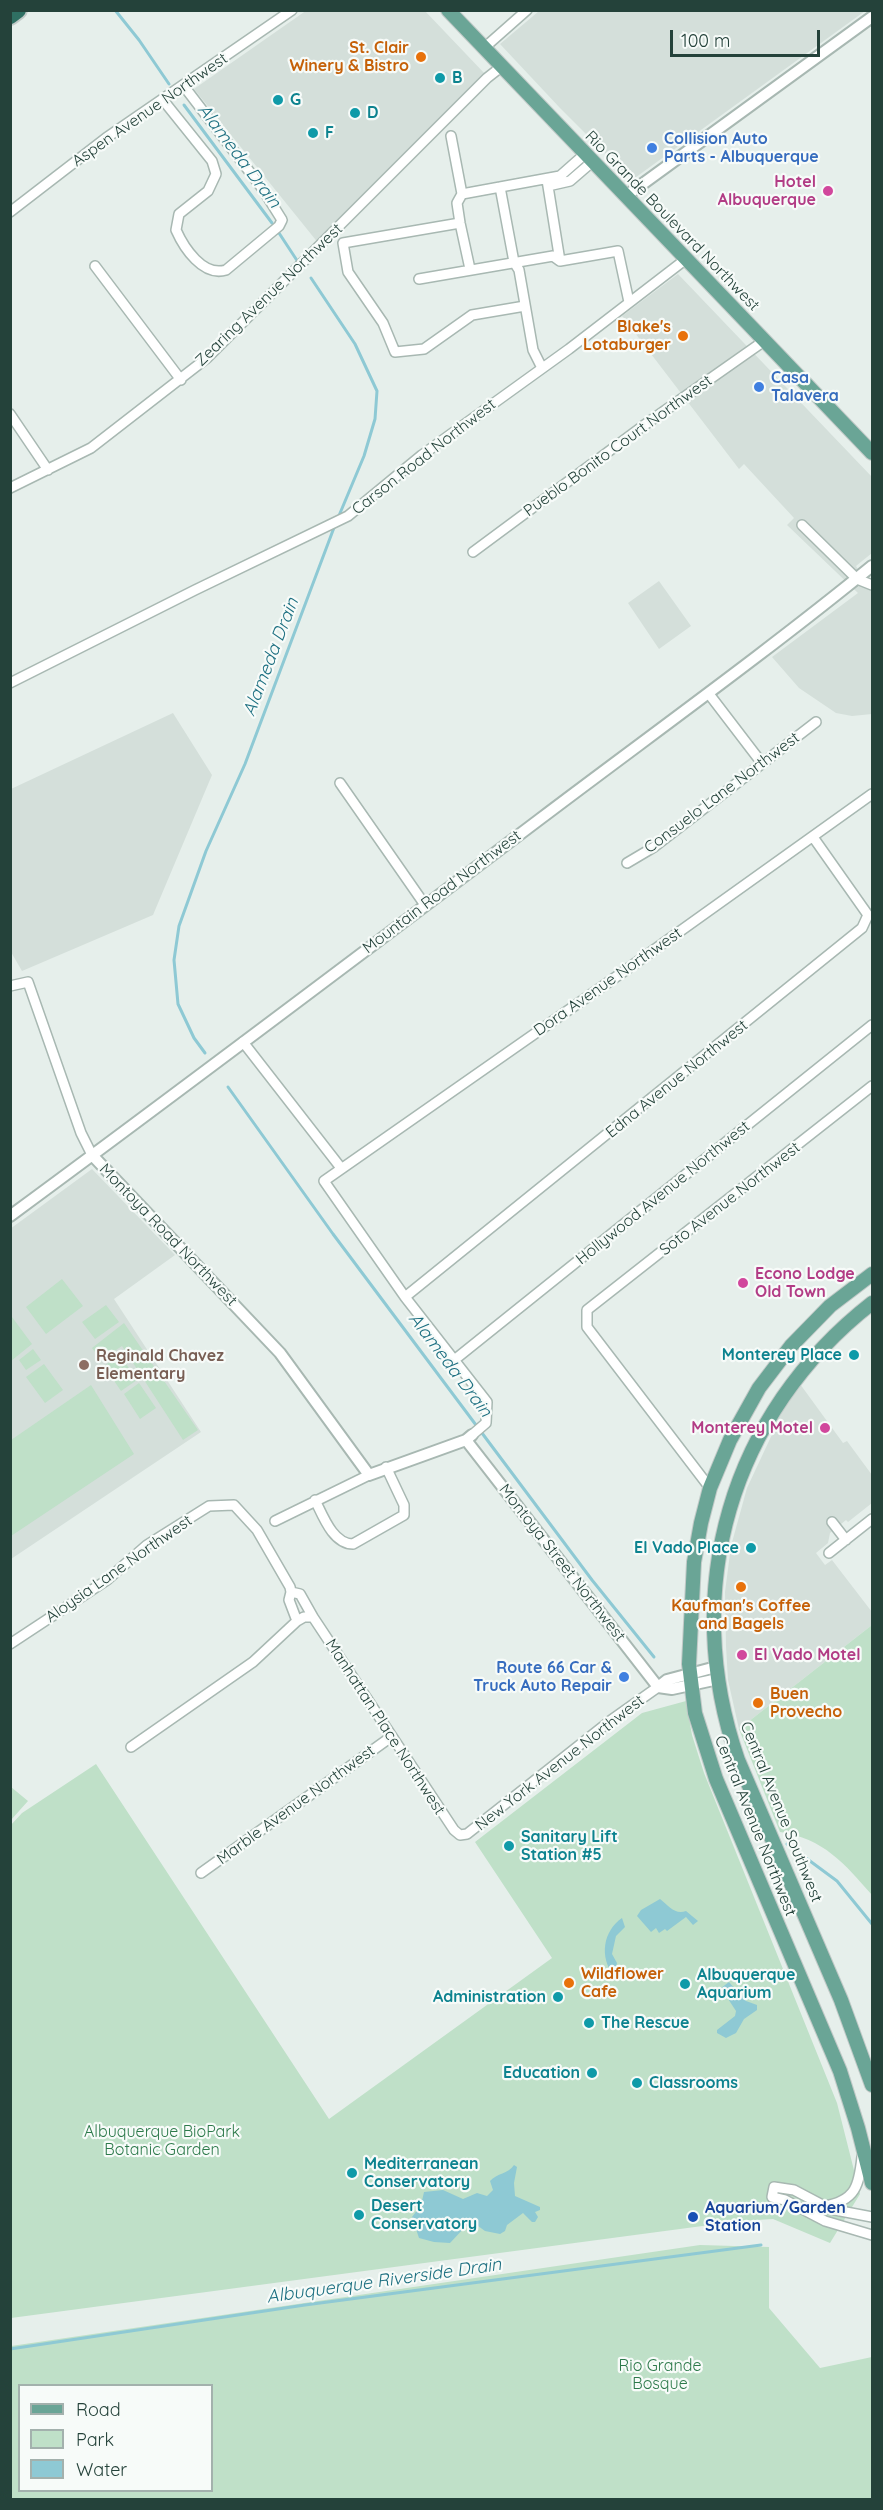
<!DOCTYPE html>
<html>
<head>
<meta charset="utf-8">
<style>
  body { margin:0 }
  #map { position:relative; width:883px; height:2510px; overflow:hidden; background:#e6efeb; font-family:Quicksand,sans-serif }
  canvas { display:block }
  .frame { position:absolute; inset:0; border:12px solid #24423a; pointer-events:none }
  .legend { position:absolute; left:18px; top:2384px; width:195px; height:108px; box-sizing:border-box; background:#f7fbf9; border:2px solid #a3b1ad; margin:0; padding:8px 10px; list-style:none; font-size:18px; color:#24423a }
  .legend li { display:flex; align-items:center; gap:12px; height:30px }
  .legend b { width:30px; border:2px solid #a3b1ad }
  .scale { position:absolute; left:670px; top:30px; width:150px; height:27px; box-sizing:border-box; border:3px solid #24423a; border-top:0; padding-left:8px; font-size:18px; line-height:21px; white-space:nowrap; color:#24423a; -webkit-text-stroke:4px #f7fbf9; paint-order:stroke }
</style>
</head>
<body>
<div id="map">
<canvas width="883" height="2510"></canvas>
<div class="frame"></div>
<ul class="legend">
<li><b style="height:8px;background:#6aa596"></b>Road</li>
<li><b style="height:16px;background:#bfe0c8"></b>Park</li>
<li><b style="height:16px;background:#8ec9d4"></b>Water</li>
</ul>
<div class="scale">100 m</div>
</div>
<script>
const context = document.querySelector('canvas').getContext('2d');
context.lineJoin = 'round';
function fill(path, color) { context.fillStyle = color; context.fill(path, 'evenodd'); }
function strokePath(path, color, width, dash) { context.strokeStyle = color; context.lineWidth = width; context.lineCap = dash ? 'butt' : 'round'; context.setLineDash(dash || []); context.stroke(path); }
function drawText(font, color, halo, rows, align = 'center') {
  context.font = font + ' Quicksand,sans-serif'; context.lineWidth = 4.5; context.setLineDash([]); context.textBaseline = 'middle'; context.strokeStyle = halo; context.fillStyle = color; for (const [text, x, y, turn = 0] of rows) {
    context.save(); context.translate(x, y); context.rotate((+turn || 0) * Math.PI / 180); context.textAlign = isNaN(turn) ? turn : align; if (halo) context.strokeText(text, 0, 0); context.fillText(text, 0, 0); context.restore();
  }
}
fill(new Path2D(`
  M307 10 425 11 486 75 319 244 194 89Z
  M539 11V10L865 11 632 180 560 108 500 44Z
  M678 274 872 477V553L856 566 872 593V714L852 716 836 713 799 688 772 657 858 593 787 525 794 518 744 464 739 469 622 316Z
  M659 581 691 626 659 649 628 603Z
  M173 713 212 775 153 915 22 971 11 952V789Z
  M92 1169 175 1255 114 1299 201 1432 11 1559 10 1229Z
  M800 1384 843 1443 847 1441 872 1475V1503L848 1522 846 1520 830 1533 828 1543 816 1553 825 1565 832 1560 872 1612V1625L739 1729 728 1680 726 1646 725 1592 731 1546 747 1488 776 1426 774 1422Z`), '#d4dfda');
fill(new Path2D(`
  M62 1279 83 1306 46 1334 26 1307Z
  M106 1305 119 1322 95 1339 82 1322Z
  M12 1317 32 1344 11 1361 10 1318Z
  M124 1323 198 1430 183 1440 122 1346 101 1360 92 1348Z
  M33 1349 41 1360 26 1370 19 1360Z
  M120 1355 137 1380 121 1391 104 1366Z
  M44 1364 63 1390 45 1403 26 1377Z
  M139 1383 156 1408 140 1419 124 1394Z
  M91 1385 134 1454 11 1536V1440Z
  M872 1625V1895C845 1864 823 1838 780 1832L739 1729Z
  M686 1701 692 1735 704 1773 837 2103 860 2194 830 2243 773 2219 740 2221 11 2318 10 1826 22 1813 96 1764 329 2119 552 1958 475 1842 642 1713Z
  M11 1787 28 1801 11 1820H10Z
  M700 2245 769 2247V2308L820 2368 872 2357V2499H11V2346ZM20 2386H212V2490H20Z`), '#bfe0c8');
fill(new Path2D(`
  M660 1899C669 1906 675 1915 686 1911L698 1921 693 1925 686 1917 667 1931 665 1929 659 1933 656 1928 651 1932 637 1916 641 1910Z
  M622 1918 625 1927 616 1936 612 1954 617 1963 614 1976C599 1957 603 1931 622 1918Z
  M729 1982C734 1989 742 1993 746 2001L757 2005V2010L744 2019 736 2033 726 2038 717 2033V2030L735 2016 736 2011 721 1988Z
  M514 2165 517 2167 514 2183 515 2196 540 2207V2210L535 2212 538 2217 535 2222H532L523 2213 507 2225 505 2231 500 2234 485 2231 474 2223 465 2227 450 2243 434 2242 419 2238 412 2217 421 2205 424 2192 443 2190 463 2199 477 2193 487 2196 493 2190 490 2181C497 2173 508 2174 514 2165Z`), '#8ec9d4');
strokePath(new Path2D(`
  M115 10 139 40 169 84
  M184 105 272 223
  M279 233 298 262
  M311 278 355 344 377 391 375 419 364 456 338 518
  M205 1053 194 1038 178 1004 174 960 179 926 206 851 245 764 335 525
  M228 1087 333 1234 592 1580 654 1657
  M787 1844 837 1881 872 1924
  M10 2349 305 2305 761 2245`), '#8ec9d4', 3);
const minor = new Path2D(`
  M484 48 527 10
  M163 100 212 161 216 174 208 191 179 214 176 230C184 248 203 277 226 270L279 226 282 220 262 188 183 85
  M451 136 462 194 457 203 460 223 470 269
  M547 180 560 261
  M548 186 570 181 592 162
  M500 187 514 262 519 270 533 350 542 368
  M462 194 560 176 585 154
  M10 212 106 138 292 10
  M460 223 343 243 348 272 383 323 395 352 424 349 472 315 525 306
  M95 266 181 380
  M419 279 553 256 560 261 618 251 629 302
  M10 414 48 470
  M10 488 91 448 207 358 487 78 501 67
  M802 525 857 579 872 585
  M473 552 643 426 764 341
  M10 683 195 590 348 516 422 455 569 349 686 259
  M709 694 761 762
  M340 783 425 905
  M627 863 654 847 816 722
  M10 986 28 982 81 1133 92 1155
  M243 1042 341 1168
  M405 1297 862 928 868 915 813 837
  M453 1361 872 1025
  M472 1435 486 1423 487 1402 405 1297 324 1181 623 972 872 794
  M710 1488 587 1327V1310L872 1086
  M315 1500C323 1516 333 1544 353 1544L404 1515V1505L386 1467
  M275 1521 369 1475
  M832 1522 846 1540
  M829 1553 872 1519
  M291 1592 300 1594 313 1617 454 1830 460 1835 467 1834 610 1721 658 1687
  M10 1644 107 1580 147 1545 209 1506 234 1505 257 1530 290 1587 291 1592 289 1600 297 1621
  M131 1747 253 1662 297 1621 304 1617H313
  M201 1873 391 1737
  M824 2206C856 2201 859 2185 862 2157
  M872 2217 830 2209 794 2190 774 2187 772 2197 785 2200 825 2221 872 2235`);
const tertiary = new Path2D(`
  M626 196 872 17
  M92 1155 280 1353 369 1475 466 1440 472 1435
  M10 1216C188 1085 364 952 540 819 651 735 764 654 872 566
  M466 1440 658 1687
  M658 1687 667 1680 716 1667
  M658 1687 672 1689 718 1679`);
const primary = new Path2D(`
  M448 10 872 453
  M872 1274 830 1306 791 1346 759 1388 730 1440 710 1488 701 1523 694 1562 689 1664 695 1713 716 1779 840 2071 858 2128 872 2183
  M872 1303C730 1414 679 1590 738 1760L841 2000 872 2085`);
const motorway = new Path2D(`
  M10 16 18 10`);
strokePath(minor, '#a8b8b2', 12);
strokePath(tertiary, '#a8b8b2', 14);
strokePath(primary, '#c2cac8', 16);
strokePath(motorway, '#c2cac8', 20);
strokePath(minor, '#fff', 9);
strokePath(tertiary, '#fff', 10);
strokePath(primary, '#6aa596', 14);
strokePath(motorway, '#2f6f62', 16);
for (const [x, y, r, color] of [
  [421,57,6,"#e8710a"],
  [440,78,6,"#0f9aa8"],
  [278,100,6,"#0f9aa8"],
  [355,113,6,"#0f9aa8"],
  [313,133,6,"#0f9aa8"],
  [652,148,6,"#3f7fe0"],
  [828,191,6,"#d1479c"],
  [683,336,6,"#e8710a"],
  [759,387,6,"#3f7fe0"],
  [743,1283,6,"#d1479c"],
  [854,1355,6,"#0f9aa8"],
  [84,1365,6,"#8d6e63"],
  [825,1428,6,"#d1479c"],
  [751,1548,6,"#0f9aa8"],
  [741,1587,6,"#e8710a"],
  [742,1655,6,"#d1479c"],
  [624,1677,6,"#3f7fe0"],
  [758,1703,6,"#e8710a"],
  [509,1846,6,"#0f9aa8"],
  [569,1983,6,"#e8710a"],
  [685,1984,6,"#0f9aa8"],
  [558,1997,6,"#0f9aa8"],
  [589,2023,6,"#0f9aa8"],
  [592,2073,6,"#0f9aa8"],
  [637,2083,6,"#0f9aa8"],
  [352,2173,6,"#0f9aa8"],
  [359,2215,6,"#0f9aa8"],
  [693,2217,6,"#1a4fb4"]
]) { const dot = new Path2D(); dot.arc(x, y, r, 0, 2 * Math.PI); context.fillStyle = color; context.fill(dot); strokePath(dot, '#f7fbf9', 2); }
drawText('bold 16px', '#c56008', '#f7fbf9', [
  ["St. Clair",409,48],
  ["Winery & Bistro",409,66],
  ["Blake's",671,327],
  ["Lotaburger",671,345],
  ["Kaufman's Coffee",741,1606,"center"],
  ["and Bagels",741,1624,"center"],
  ["Buen",770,1694,"left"],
  ["Provecho",770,1712,"left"],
  ["Wildflower",581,1974,"left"],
  ["Cafe",581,1992,"left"]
], 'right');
drawText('bold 16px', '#0d838f', '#f7fbf9', [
  ["B",452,78],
  ["G",290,100],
  ["D",367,113],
  ["F",325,133],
  ["Monterey Place",842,1355,"right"],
  ["El Vado Place",739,1548,"right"],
  ["Sanitary Lift",521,1837],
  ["Station #5",521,1855],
  ["Albuquerque",697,1975],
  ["Aquarium",697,1993],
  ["Administration",546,1997,"right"],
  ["The Rescue",601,2023],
  ["Education",580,2073,"right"],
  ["Classrooms",649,2083],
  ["Mediterranean",364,2164],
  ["Conservatory",364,2182],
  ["Desert",371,2206],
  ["Conservatory",371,2224]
], 'left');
drawText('16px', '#24423a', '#f7fbf9', [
  ["Aspen Avenue Northwest",150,110,-35],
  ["Rio Grande Boulevard Northwest",672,221,46],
  ["Zearing Avenue Northwest",269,295,-44],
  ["Pueblo Bonito Court Northwest",618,446,-36],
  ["Carson Road Northwest",424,457,-38],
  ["Consuelo Lane Northwest",722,793,-37],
  ["Mountain Road Northwest",442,892,-37],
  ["Dora Avenue Northwest",608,982,-35],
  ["Edna Avenue Northwest",677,1079,-39],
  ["Hollywood Avenue Northwest",663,1193,-39],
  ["Soto Avenue Northwest",730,1199,-38],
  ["Montoya Road Northwest",168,1235,46],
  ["Montoya Street Northwest",562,1563,52],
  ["Aloysia Lane Northwest",119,1569,-35],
  ["Manhattan Place Northwest",385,1727,57],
  ["New York Avenue Northwest",560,1763,-38],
  ["Marble Avenue Northwest",296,1805,-36],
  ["Central Avenue Southwest",781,1812,68],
  ["Central Avenue Northwest",755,1826,68]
]);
drawText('bold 16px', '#366cbe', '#f7fbf9', [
  ["Collision Auto",664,139],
  ["Parts - Albuquerque",664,157],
  ["Casa",771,378],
  ["Talavera",771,396],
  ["Route 66 Car &",612,1668,"right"],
  ["Truck Auto Repair",612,1686,"right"]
], 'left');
drawText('bold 16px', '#b23c85', '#f7fbf9', [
  ["Hotel",816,182],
  ["Albuquerque",816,200],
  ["Econo Lodge",755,1274,"left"],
  ["Old Town",755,1292,"left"],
  ["Monterey Motel",813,1428],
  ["El Vado Motel",754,1655,"left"]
], 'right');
drawText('bold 16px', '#785e54', '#f7fbf9', [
  ["Reginald Chavez",96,1356],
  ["Elementary",96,1374]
], 'left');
drawText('16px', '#2d7a4b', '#f7fbf9', [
  ["Albuquerque BioPark",162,2132],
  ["Botanic Garden",162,2150],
  ["Rio Grande",660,2366],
  ["Bosque",660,2384]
]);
drawText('bold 16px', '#164399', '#f7fbf9', [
  ["Aquarium/Garden",705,2208],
  ["Station",705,2226]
], 'left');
drawText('italic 18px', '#1c6f80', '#f7fbf9', [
  ["Alameda Drain",239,156,53],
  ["Alameda Drain",271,657,-69],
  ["Alameda Drain",450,1365,53],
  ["Albuquerque Riverside Drain",384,2281,-8]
]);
</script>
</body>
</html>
